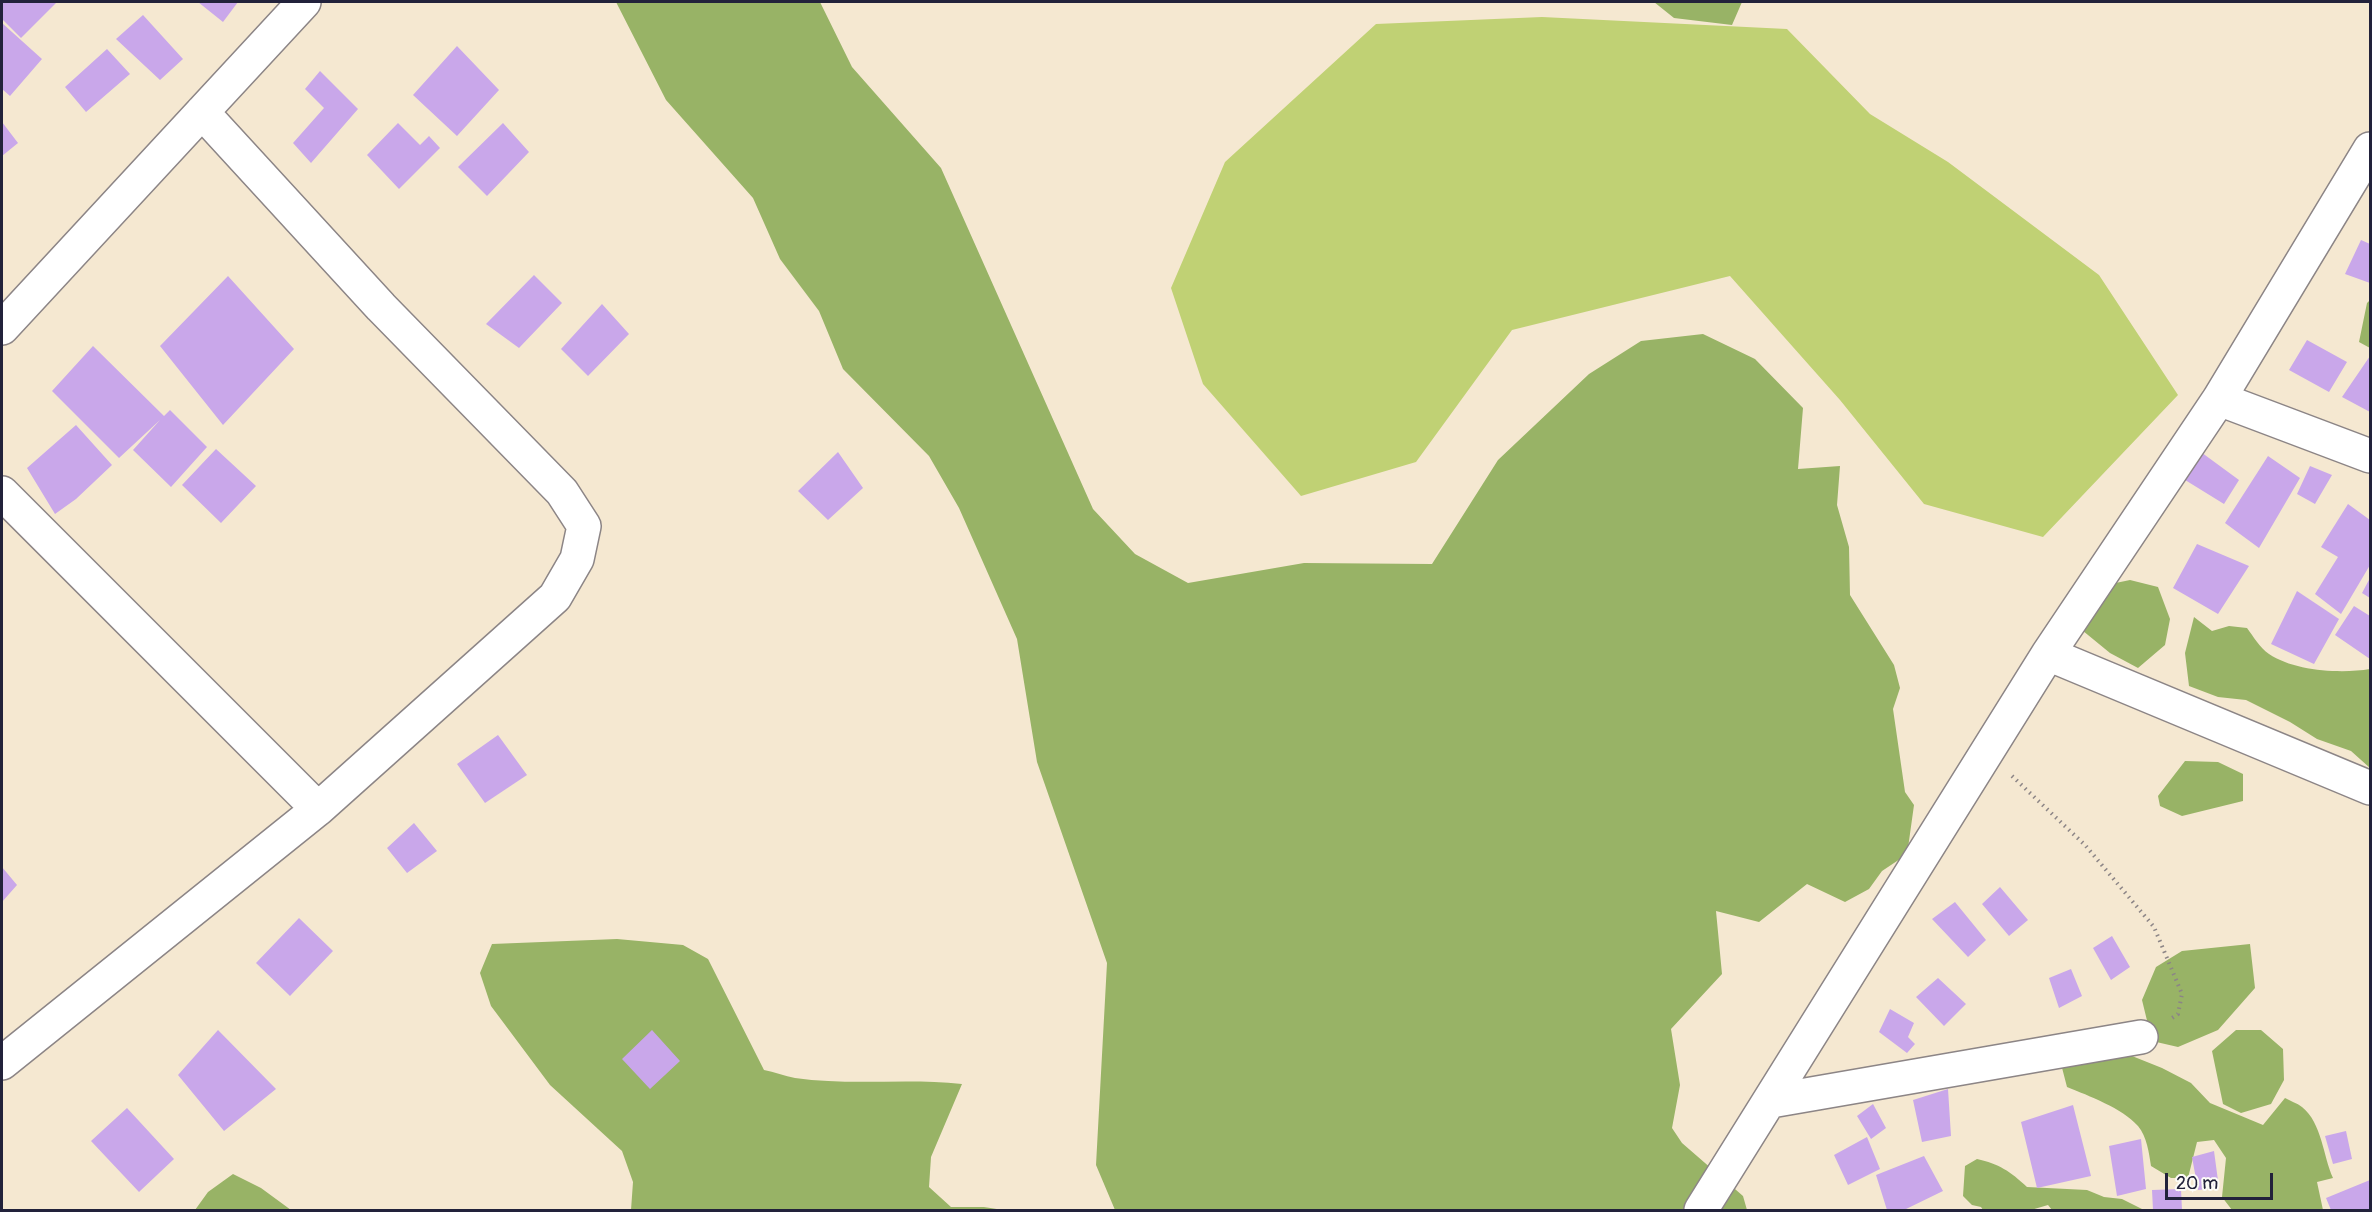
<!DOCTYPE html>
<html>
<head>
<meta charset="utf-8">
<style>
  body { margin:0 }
  #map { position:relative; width:2372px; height:1212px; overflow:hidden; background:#f5e8d1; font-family:Pangolin,sans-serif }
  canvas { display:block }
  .frame { position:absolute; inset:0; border:3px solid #22223b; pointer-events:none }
  .scale { position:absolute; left:2165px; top:1173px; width:108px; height:27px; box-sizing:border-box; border:3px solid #22223b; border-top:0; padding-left:8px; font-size:18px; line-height:21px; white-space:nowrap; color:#22223b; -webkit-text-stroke:4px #fdfcf7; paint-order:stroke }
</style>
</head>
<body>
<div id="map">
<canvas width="2372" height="1212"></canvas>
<div class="frame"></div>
<div class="scale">20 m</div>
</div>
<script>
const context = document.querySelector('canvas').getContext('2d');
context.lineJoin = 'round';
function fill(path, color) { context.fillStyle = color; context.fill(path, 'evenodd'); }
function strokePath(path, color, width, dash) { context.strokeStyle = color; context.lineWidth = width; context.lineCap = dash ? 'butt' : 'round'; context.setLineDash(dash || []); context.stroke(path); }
fill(new Path2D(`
  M1542 17 1787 29 1870 114 1948 162 2099 275 2178 395 2043 537 1924 504 1840 400 1730 276 1512 330 1416 462 1301 496 1203 384 1171 288 1225 162 1376 24Z`), '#c0d174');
fill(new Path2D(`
  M616 2H820L852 67 941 168 1093 509 1135 554 1188 583 1304 563 1432 564 1498 460 1589 374 1641 341 1703 334 1755 359 1803 408 1798 469 1840 466 1837 505 1849 547 1850 595 1894 665 1900 688 1893 709 1905 792 1914 805 1908 848 1900 859 1882 871 1869 889 1845 902 1807 884 1759 922 1716 911 1722 974 1671 1029 1680 1085 1672 1128 1682 1143 1743 1196 1747 1210H1115L1096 1165 1107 963 1037 762 1017 639 959 508 929 456 843 369 819 311 780 259 753 198 666 100Z
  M1654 2H1742L1732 25 1674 18Z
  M2370 300V348L2359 342 2367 303Z
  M2130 580 2158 587 2170 619 2165 645 2138 668 2110 653 2077 626 2106 585Z
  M2194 617 2212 631 2229 626 2247 628C2253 636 2260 648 2269 654 2294 671 2341 674 2370 669V768L2351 751 2317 739 2290 722 2246 700 2218 697 2189 686 2185 653Z
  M2185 761 2218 762 2243 774V801L2182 816 2160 806 2158 796Z
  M617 939 683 945 708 959 764 1070C774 1072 785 1076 795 1078 850 1086 907 1078 962 1084L931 1157 929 1187 951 1207H984L1003 1210H631L633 1182 622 1151 550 1085 491 1006 480 973 492 944Z
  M2250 944 2255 988 2218 1030 2178 1047 2152 1041 2142 1000 2156 967 2182 951Z
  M2236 1030H2261L2283 1049 2284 1080 2271 1104 2241 1113 2223 1104 2212 1051Z
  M2122 1052 2162 1068 2191 1083 2210 1103 2263 1125 2285 1098C2290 1101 2297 1103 2302 1107 2322 1123 2323 1156 2333 1178L2317 1182 2323 1210H2232L2222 1197 2226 1158 2214 1140 2197 1142 2188 1178H2171L2151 1166C2149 1153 2147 1137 2138 1126 2122 1108 2089 1096 2067 1087L2060 1060Z
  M1977 1159C1999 1164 2010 1171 2027 1187L2087 1190 2104 1197 2122 1199 2144 1210H2052L2048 1205 2031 1210H1983L1981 1207 1972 1205 1963 1196 1965 1166Z
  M233 1174 261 1188 291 1210H195L208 1192Z`), '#98b366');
fill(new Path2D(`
  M2 2H57L21 38 2 19Z
  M198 2H238L223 22Z
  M143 15 183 59 160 80 116 39Z
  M2 23 42 59 10 96 2 89Z
  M457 46 499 90 457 136 413 95Z
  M107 49 130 74 86 112 65 87Z
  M320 71 358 109 311 163 293 143 324 108 305 89Z
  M2 122 18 143 2 156Z
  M398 123 420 145 429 136 440 148 399 189 367 155Z
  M503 123 529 152 487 196 458 167Z
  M2361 240 2370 244V283L2345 274Z
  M534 275 562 303 519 348 486 324Z
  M228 276 294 349 223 425 160 346Z
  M602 304 629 334 588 376 561 349Z
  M2307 340 2347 362 2329 392 2289 370Z
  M93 346 164 416 170 410 207 447 171 487 133 450 160 420 119 458 52 391Z
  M2370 356V412L2342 397Z
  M76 425 112 465 76 499 55 514 27 468Z
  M2194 447 2239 480 2224 504 2177 475Z
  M216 449 256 486 221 523 182 485Z
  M838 452 863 488 828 520 798 491Z
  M2268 456 2300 478 2259 548 2225 523Z
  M2310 466 2332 475 2315 504 2297 494Z
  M2348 504 2370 520V565L2341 614 2315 594 2338 557 2321 547Z
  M2197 544 2249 566 2218 614 2173 588Z
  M2370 578V598L2362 593Z
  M2297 591 2339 619 2314 664 2271 644Z
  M2354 606 2370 616V659L2335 635Z
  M498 735 527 775 485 803 457 764Z
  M414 823 437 851 407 873 387 848Z
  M2 867 17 885 2 902Z
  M2000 887 2028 920 2009 936 1982 904Z
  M1955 902 1986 940 1968 957 1932 919Z
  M299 918 333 951 290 996 256 963Z
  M2112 936 2130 967 2111 980 2093 948Z
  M2071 969 2082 996 2059 1008 2049 978Z
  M1938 978 1966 1004 1944 1026 1916 997Z
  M1890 1009 1914 1023 1908 1037 1915 1044 1907 1053 1879 1032Z
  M218 1030 276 1089 224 1131 178 1075Z
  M652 1030 680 1061 650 1089 622 1059Z
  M1948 1089 1951 1136 1922 1142 1913 1100Z
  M1873 1104 1886 1128 1871 1139 1857 1116Z
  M2073 1105 2091 1176 2037 1188 2021 1122Z
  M127 1108 174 1159 139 1192 91 1141Z
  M2346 1131 2352 1159 2333 1164 2325 1136Z
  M1867 1137 1880 1169 1848 1185 1834 1155Z
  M2141 1139 2146 1189 2117 1196 2109 1146Z
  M2214 1151 2219 1188 2198 1190 2192 1157Z
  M1924 1156 1943 1191 1904 1210H1887L1876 1175Z
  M2370 1180V1210H2331L2326 1198Z
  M2181 1189 2182 1210H2153L2152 1190Z`), '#c9a7ea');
const street = new Path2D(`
  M2 328 304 2
  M2219 399 2370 456
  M2 493 318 809
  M2048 654 2370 788
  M2 1063 318 809 555 597 577 559 584 526 562 492 381 307 202 112
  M1771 1101 2141 1037
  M1701 1210 2048 654 2219 399 2370 149`);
strokePath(street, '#8c8586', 36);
strokePath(new Path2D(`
  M2012 776 2085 845 2154 927 2182 994 2178 1014 2169 1020`), '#8c8586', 4, [1.5, 4.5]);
strokePath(street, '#fff', 33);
</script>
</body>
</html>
